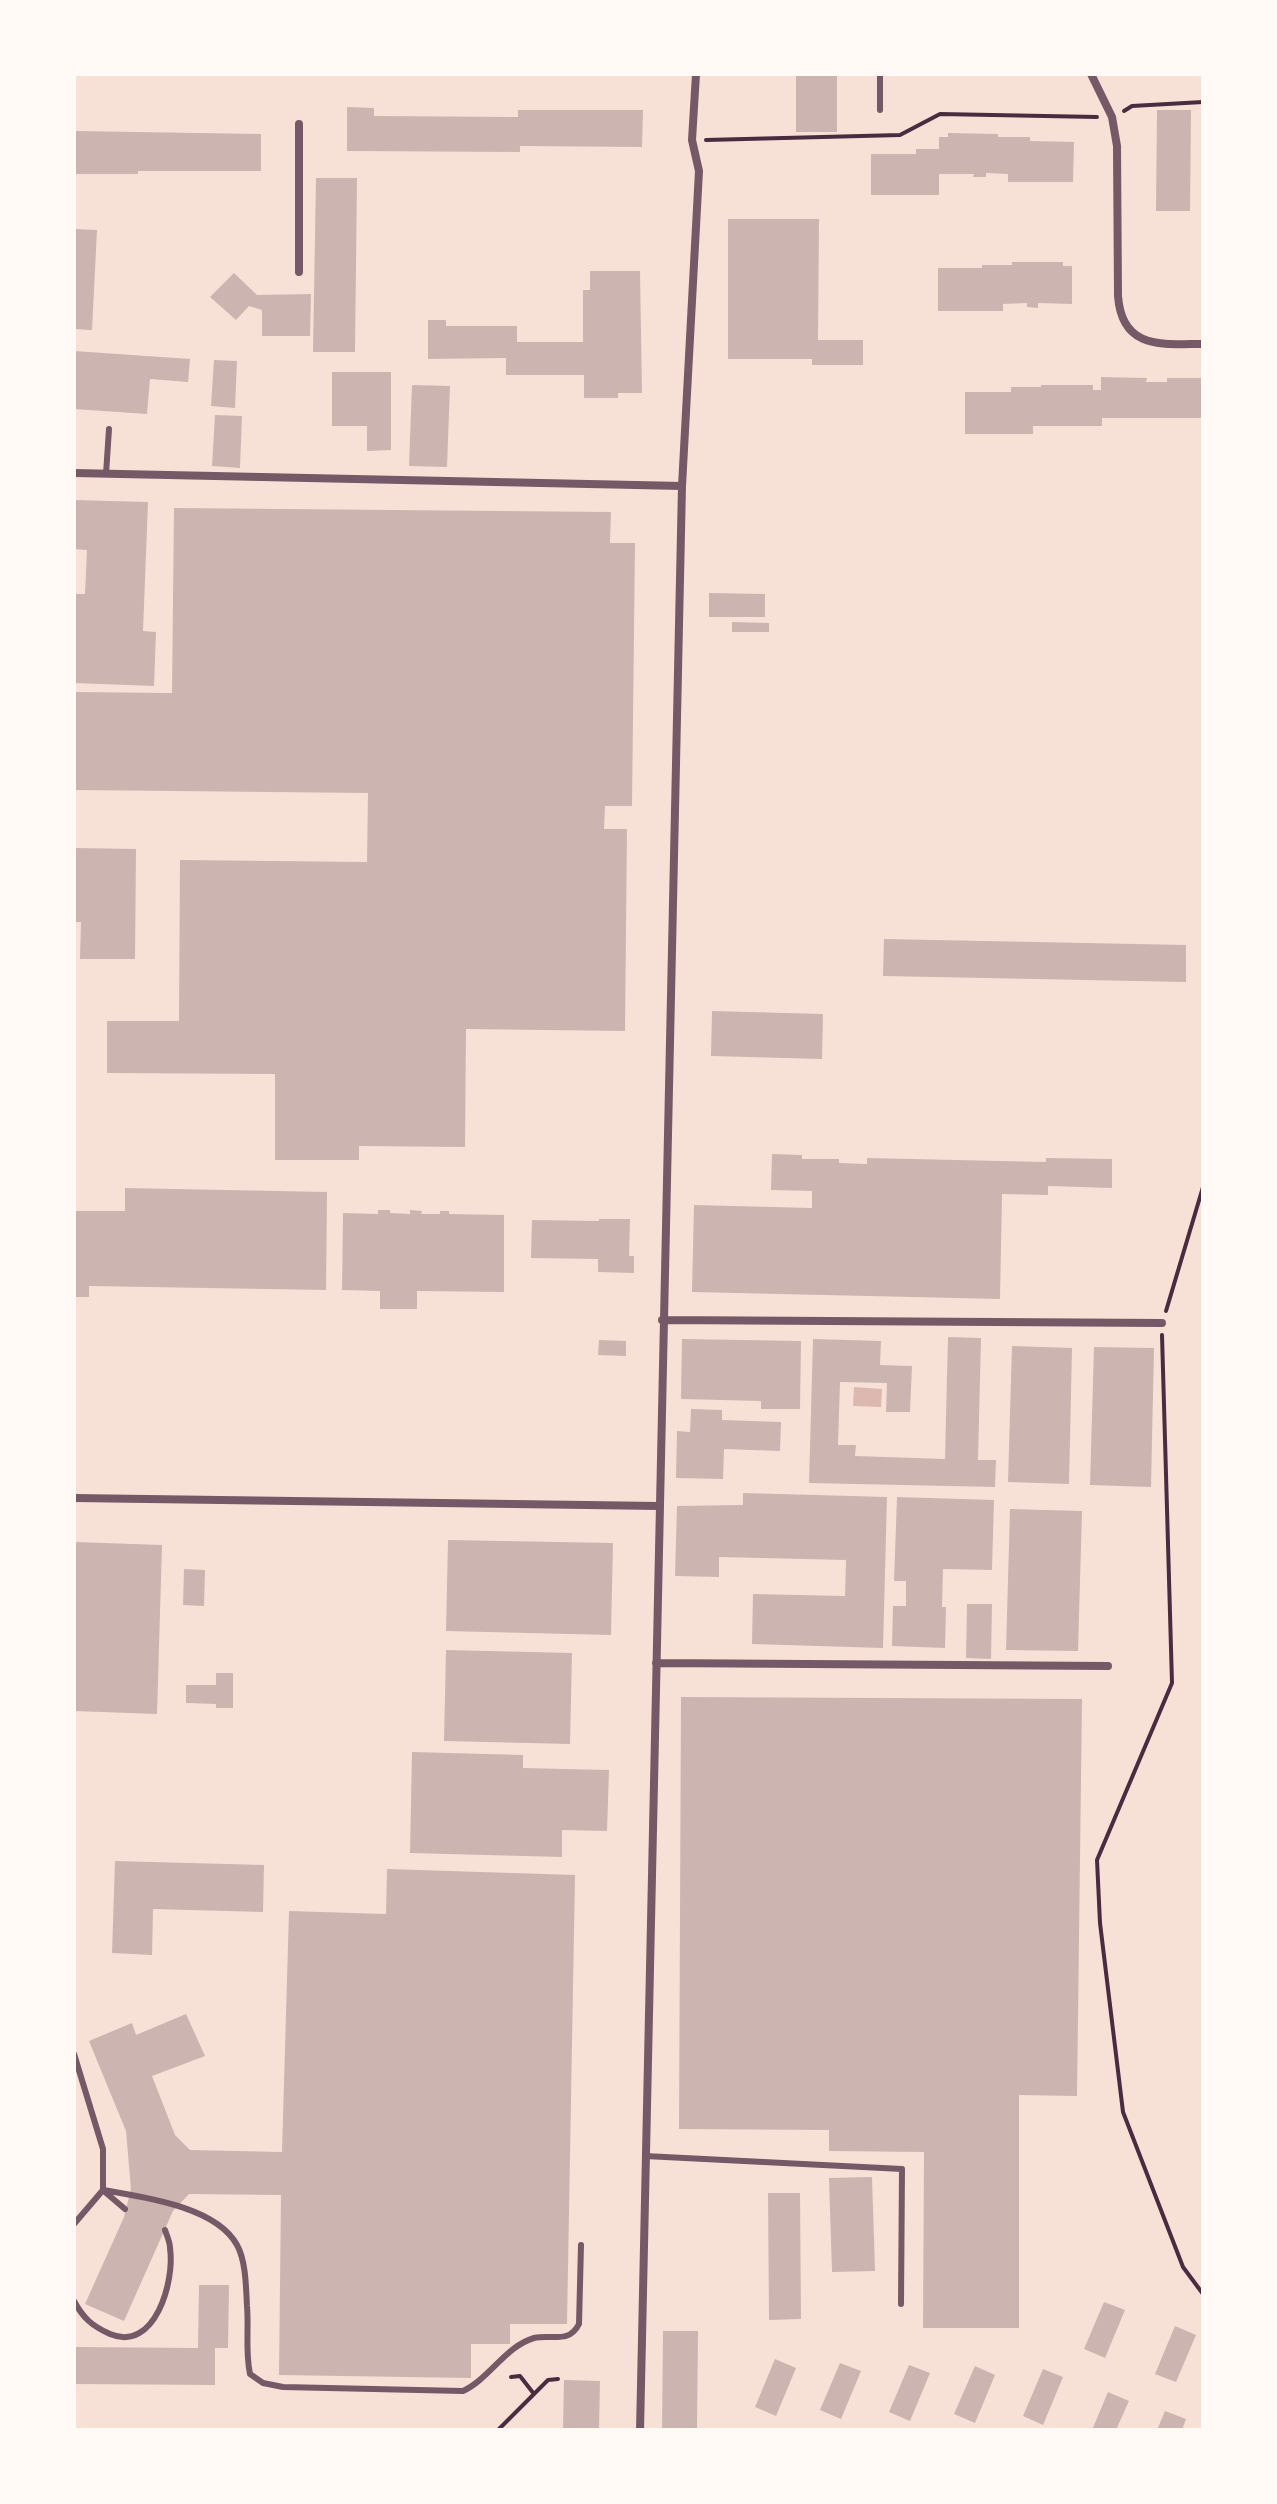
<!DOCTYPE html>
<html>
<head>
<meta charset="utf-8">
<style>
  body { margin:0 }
  #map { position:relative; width:1277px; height:2504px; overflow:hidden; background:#f7e1d7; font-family:"Zilla Slab",serif }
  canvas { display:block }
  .frame { position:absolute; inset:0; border:76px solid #fffaf5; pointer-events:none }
</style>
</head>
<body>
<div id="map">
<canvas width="1277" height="2504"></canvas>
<div class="frame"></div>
</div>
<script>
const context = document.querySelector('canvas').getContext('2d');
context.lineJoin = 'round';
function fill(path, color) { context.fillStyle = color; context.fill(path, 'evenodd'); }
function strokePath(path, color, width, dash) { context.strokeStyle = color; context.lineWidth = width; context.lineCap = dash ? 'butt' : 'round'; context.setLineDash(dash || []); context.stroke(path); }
fill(new Path2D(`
  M854 1387 882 1389 881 1407 853 1406Z`), '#dcb8b0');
fill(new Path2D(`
  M796 74H837V132H796Z
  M347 107 374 108V116L518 117V110H643L642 147 520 146V152L347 151Z
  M1157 110H1191L1190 211H1156Z
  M74 131 261 134V171H138V174H74Z
  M948 133 998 134V137H1030V141L1074 142 1073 182H1008V174L986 173V177H973L974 174H939V195H871V154H916V149H939V137H948Z
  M316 178H357L355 352H313Z
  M728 219H819L818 340H863V365H812V359H728Z
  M74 229 97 230 92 330 74 329Z
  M1012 262H1063V266H1072V304L1038 303V308L1027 307V303L1003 304V311H938V268H982V265H1012Z
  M590 271H640L642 393H618V398H584V375H506V358L428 359V320H446V326H517V342H583V290H590Z
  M234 273 257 295 311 294 310 336H262V310L249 306 236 320 210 297Z
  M74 351 190 359 188 382 150 379 147 414 74 409Z
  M214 360 237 361 235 408 211 406Z
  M332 372H391V450L367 451V426H332Z
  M1101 377 1147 378 1146 382H1167V378H1203V418H1102V426H1033V434H965V392H1011V387H1041V385H1093V390H1101Z
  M412 385 450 386 447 467 409 466Z
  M215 415 242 416 240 468 212 466Z
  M74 500 148 502 143 631 156 632 154 686 74 683V594H85L87 550 74 549Z
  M174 508 611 512 610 543H635L632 806H605L604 829H627L625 1031 466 1029 465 1147 359 1146V1160H275V1074L107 1073V1021H179L180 860 367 862 368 793 74 790V692L172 693Z
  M709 593 765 594V617H709Z
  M732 622 769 623V632H732Z
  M74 848 136 849 135 959H80L81 922H74Z
  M884 939 1186 945V982L883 976Z
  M712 1011 823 1014 822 1059 711 1056Z
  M772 1154 802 1155V1159H839V1163L867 1164V1158L1046 1162V1158L1112 1159V1188L1048 1186V1195L1002 1194 1000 1299 692 1292 694 1205 812 1208V1191L771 1190Z
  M125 1188 327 1192 326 1290 89 1286V1297H74V1211H125Z
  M378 1210H390V1213L410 1214V1210L422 1211 421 1214H440V1211H449V1214L504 1215V1292L417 1291V1309H380V1291L342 1290 343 1213 378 1214Z
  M599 1219H630L629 1256H634V1273L598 1272V1259L531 1258 532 1220 599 1221Z
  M948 1337 981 1338 978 1460H996L995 1487 809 1483 813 1339 881 1341 880 1365 912 1366 910 1412H886L887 1383 840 1382 838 1445H856L855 1456 945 1459Z
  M682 1339 801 1341 800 1409H761V1401L681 1399Z
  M599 1340 626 1341V1356L598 1355Z
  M1012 1346 1072 1348 1069 1484 1008 1482Z
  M1094 1347 1154 1348 1151 1487 1090 1485Z
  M691 1409 722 1410V1420L781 1422 780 1451 724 1449 723 1479 676 1478 677 1431 690 1432Z
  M743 1493 887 1497 883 1648 752 1644 753 1594 845 1596 846 1560 719 1557V1577L675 1576 677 1506 743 1505Z
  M897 1497 994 1500 992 1570 943 1569 942 1607H946L945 1648 892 1646 893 1606H906V1581H894Z
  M1010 1509 1082 1511 1078 1651 1006 1650Z
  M448 1540 613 1543 611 1635 446 1631Z
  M74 1542 162 1545 157 1714 74 1711Z
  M184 1569 205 1570 204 1606 183 1605Z
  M967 1604H992L991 1659 966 1658Z
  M446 1650 572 1653 570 1744 444 1741Z
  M216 1673H233V1708H216V1704L186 1703V1685H216Z
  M681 1697 1082 1699 1077 2096 1019 2095V2328H923L924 2152 829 2151V2130L679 2129Z
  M412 1752 523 1755V1768L609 1770 607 1831 562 1830V1857L410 1853Z
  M115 1861 264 1865 263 1912 153 1909 152 1955 112 1953Z
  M387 1869 575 1875 567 2324H510V2344H471V2378L279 2375 281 2195 189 2194 173 2211 124 2321 85 2304 124 2217 131 2189 126 2131 89 2041 132 2023 136 2035 186 2014 205 2056 152 2076 175 2135 190 2150 282 2152 289 1911 386 1914Z
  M872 2177 875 2271 832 2272 829 2178Z
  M768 2193H800L801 2319 769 2320Z
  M199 2285H229L228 2348H215V2385L74 2384V2347L198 2348Z
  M1104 2302 1125 2310 1105 2358 1084 2349Z
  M1175 2326 1196 2335 1176 2382 1155 2374Z
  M663 2331H698L697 2430H662Z
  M775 2359 796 2368 776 2416 755 2407Z
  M840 2363 861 2371 841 2419 820 2410Z
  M909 2365 930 2373 910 2421 889 2412Z
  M975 2366 995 2375 975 2423 954 2414Z
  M1043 2369 1063 2377 1043 2425 1023 2416Z
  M564 2380 600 2381 599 2430H563Z
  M1108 2392 1129 2401 1116 2430H1092Z
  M1165 2411 1186 2419 1182 2430H1157Z`), '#ccb4b1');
strokePath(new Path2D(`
  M1124 111 1132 106 1203 102
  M706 140 900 135 940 114 1097 117
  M1166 1311 1203 1187
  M1162 1335 1172 1683 1097 1860 1100 1923 1123 2112 1183 2267 1203 2294
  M511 2377 520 2376 534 2394
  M498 2430 548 2380 558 2379`), '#4a2c40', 4);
strokePath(new Path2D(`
  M880 74V110
  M106 474 109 429
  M74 2054 103 2149V2190L74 2224
  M645 2156 902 2169 901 2304
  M103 2190C142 2197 216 2206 237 2245 246 2261 246 2288 247 2306 249 2329 245 2351 250 2374L263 2383 283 2387 463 2391C489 2379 506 2346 534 2338 552 2334 569 2344 579 2324L581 2245
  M105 2192 125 2209
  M74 2301C83 2318 92 2326 110 2334 155 2353 175 2281 170 2248 170 2242 167 2236 165 2230`), '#755966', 6);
strokePath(new Path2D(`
  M1091 74 1112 117 1117 146 1118 296C1122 350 1162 344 1203 344
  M299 124V272
  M74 473 682 486
  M662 1320 1162 1323
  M74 1498 659 1506
  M656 1663 1108 1666
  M640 2430 682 486 699 171 692 140 696 74`), '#755966', 8);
</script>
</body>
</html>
